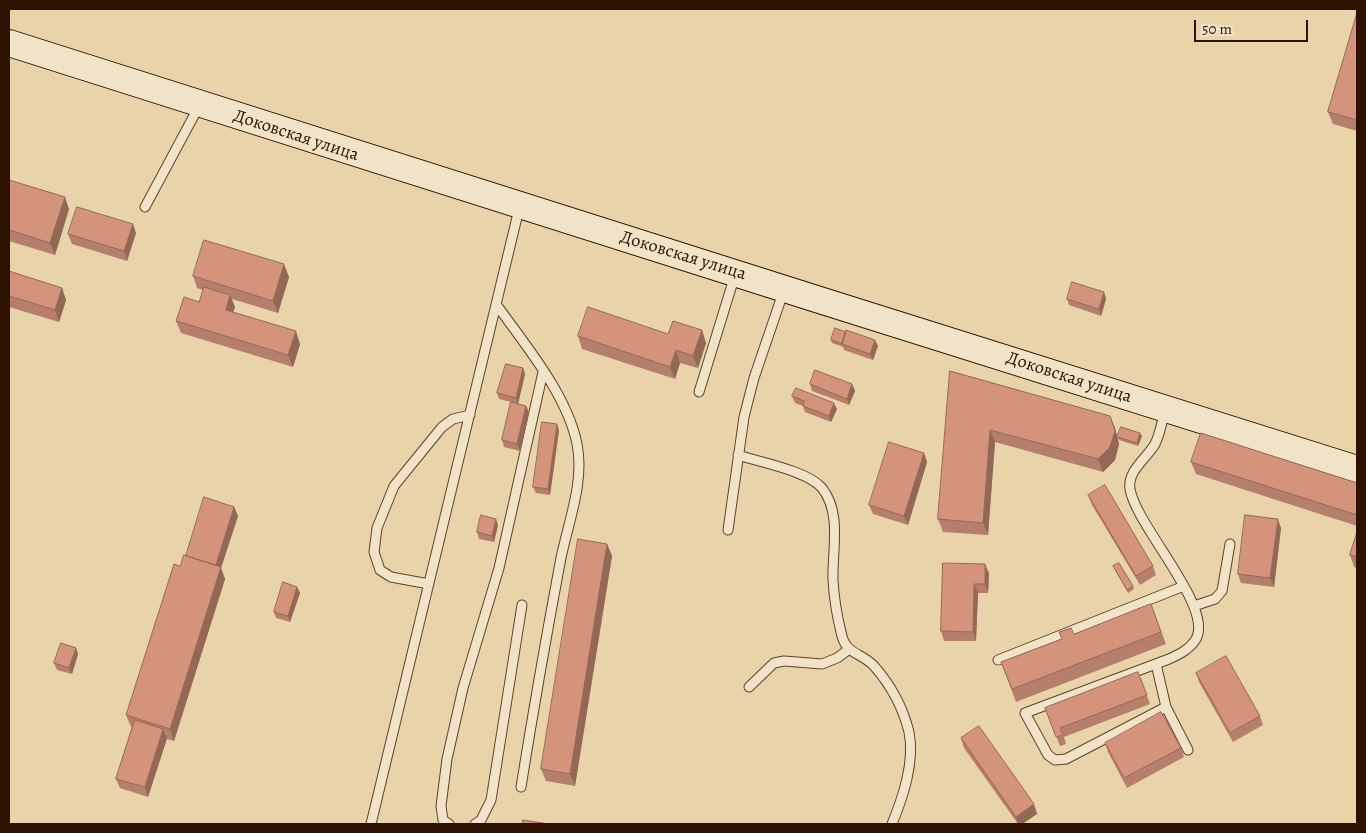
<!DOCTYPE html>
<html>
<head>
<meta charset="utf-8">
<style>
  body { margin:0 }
  #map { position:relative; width:1366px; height:833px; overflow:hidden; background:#e9d4aa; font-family:Alegreya,serif }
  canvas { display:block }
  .frame { position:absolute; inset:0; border:10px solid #2c1101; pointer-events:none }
  .scale { position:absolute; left:1194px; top:20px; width:114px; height:22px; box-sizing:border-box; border:2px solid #2c1101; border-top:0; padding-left:6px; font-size:15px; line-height:18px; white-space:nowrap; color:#2c1101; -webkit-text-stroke:4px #f1e3c8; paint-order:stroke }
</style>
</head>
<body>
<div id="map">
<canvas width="1366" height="833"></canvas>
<div class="frame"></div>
<div class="scale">50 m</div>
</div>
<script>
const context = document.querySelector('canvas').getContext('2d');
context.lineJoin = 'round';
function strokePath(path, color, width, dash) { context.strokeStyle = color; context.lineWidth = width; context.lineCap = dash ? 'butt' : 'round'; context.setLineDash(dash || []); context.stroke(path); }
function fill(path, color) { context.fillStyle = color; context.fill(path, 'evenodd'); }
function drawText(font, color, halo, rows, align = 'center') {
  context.font = font + ' Alegreya,serif'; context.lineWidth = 4; context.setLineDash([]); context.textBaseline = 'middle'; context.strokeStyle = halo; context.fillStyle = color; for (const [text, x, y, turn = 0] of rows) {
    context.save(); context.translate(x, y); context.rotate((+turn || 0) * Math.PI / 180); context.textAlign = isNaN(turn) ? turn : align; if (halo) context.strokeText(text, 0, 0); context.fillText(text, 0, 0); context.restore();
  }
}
const lane = new Path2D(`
  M145 207 198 108
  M496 304C525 345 567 394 577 444 585 483 567 525 560 563 546 638 533 712 521 787
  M699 392 735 275
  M1165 411C1162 421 1160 434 1155 444 1147 458 1127 471 1130 489 1136 526 1214 607 1196 639 1190 649 1180 654 1169 659L1025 713 1048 755 1055 760 1066 759 1166 707
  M738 455C759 462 808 471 822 488 842 513 832 550 833 580 834 597 837 616 841 632 845 655 861 652 874 666 890 684 903 708 909 732 915 762 903 797 892 824
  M728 530 744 417 754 378 784 290
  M429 584 391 577 380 570 374 552 377 528 394 486 442 427 453 419 470 415
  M1194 606 1215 599 1222 591 1230 544
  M998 660 1184 586
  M1156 664 1166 707 1188 750
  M749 687 774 663 784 661 822 664 837 658 848 650
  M371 824 519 209
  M449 824 443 820 441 806 447 759 463 688 499 568 543 372
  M475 824 481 820 491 800 522 605`);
const secondary = new Path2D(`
  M9 43C457 189 908 326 1357 469`);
strokePath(lane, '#5b422b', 11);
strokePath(secondary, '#2c1101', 28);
strokePath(lane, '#f1e3c8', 9);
strokePath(secondary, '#f1e3c8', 26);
fill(new Path2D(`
  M1357 14V131L1333 124 1328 112Z
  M9 180 69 209 55 255 9 241Z
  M136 233 127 261 72 244 68 234Z
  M9 271 62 288 66 300 59 322 9 307Z
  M193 276 289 277 278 313 232 299 235 307 233 312 300 344 293 367 181 333 176 321 199 302 203 290 197 288Z
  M1104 292 1106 299 1101 316 1069 305 1067 299Z
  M702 330 706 343 698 368 680 363 675 379 582 349 578 336 668 334Z
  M831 340 878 346 873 360 844 350 843 347 832 343Z
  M523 368 525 374 518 404 526 406 529 412 520 451 504 447 502 440 511 402 499 399 497 393Z
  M950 371 1110 416 1115 428 1119 444 1115 460 1103 472 995 442 988 535 943 532 938 519Z
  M810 384H852L855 391 849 405 812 391Z
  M792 396 837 409 831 422 805 412 803 406 795 403Z
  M559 430 550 495 536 493 533 487Z
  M1142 436 1138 446 1119 440 1117 437Z
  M924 453 927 462 908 525 873 514 869 505Z
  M1191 462 1357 483V526L1196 474Z
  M1088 495 1153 566 1156 575 1140 585 1092 505Z
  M234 507 238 516 221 568 225 579 174 741 167 739 148 797 120 788 116 779 132 728 131 727 126 715 180 566 186 556Z
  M498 525 494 542 479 539 477 532Z
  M1281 528 1274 587 1241 583 1238 574Z
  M1357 532V568L1354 567 1350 555Z
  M607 544 612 556 575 786 546 781 541 769Z
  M943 563 989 573 988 593H978L976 641H944L941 631Z
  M1113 566 1133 586 1134 589 1128 593Z
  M297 587 300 593 290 622 276 618 274 612Z
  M1151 604 1166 644 1016 702 1001 662Z
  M76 648 78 654 72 674 57 670 54 663Z
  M1138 672 1150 704 1064 737 1066 744 1060 746 1045 708Z
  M1196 673 1260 716 1263 725 1233 742 1199 682Z
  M961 738 1034 804 1037 814 1022 824H1018L964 748Z
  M1105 743 1181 748 1184 757 1127 788 1108 752Z`), '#b67f6b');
fill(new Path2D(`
  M65 197 69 209 55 255 50 243Z
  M133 224 136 233 127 261 124 251Z
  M284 264 289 277 278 313 273 301Z
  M62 288 66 300 59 322 55 310Z
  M1104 292 1106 299 1101 316 1099 309Z
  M230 295 235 307 230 322 226 310Z
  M702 330 706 343 698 368 693 356Z
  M296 331 300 344 293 367 288 355Z
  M875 340 878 346 873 360 870 354Z
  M676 350 680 363 675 379 670 367Z
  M523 368 525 374 518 404 516 398Z
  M852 384 855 391 849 405 847 399Z
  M834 403 837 409 831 422 829 416Z
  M526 406 529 412 520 451 517 444Z
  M1110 416 1115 428 1119 444 1115 460 1103 472 1098 459Z
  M557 424 559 430 550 495 548 489Z
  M990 430 995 442 988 535 983 523Z
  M1140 433 1142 436 1138 446 1137 443Z
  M924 453 927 462 908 525 904 516Z
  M234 507 238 516 221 568 225 579 174 741 170 729 215 567Z
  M496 519 498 525 494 542 492 536Z
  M1278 519 1281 528 1274 587 1270 578Z
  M607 544 612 556 575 786 570 774Z
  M985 564 989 573 988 593 985 584Z
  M974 584 978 593 976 641 973 632Z
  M297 587 300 593 290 622 288 616Z
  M76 648 78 654 72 674 69 668Z
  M163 729 167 738 148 797 145 787Z
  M1034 804 1037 814 1022 824H1018L1016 817Z`), '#946857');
const building = new Path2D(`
  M1357 13V120L1328 112Z
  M9 180 65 197 50 243 9 230Z
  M77 207 133 224 124 251 68 234Z
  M204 240 284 264 273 301 193 276Z
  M9 271 62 288 55 310 9 296Z
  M1072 282 1104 292 1099 309 1067 299Z
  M204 287 230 295 226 310 296 331 288 355 176 321 184 297 199 302Z
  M588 307 668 334 673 321 702 330 693 356 676 350 670 367 578 336Z
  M835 328 846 332 842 344 831 340Z
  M846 330 875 340 870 354 842 344Z
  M506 364 523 368 516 398 497 393Z
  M815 370 852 384 847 399 810 384Z
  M950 371 1110 416 1115 431 1110 447 1098 459 990 430 983 523 938 519Z
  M796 388 834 403 829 416 803 406 804 401 792 396Z
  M511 402 526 406 517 444 502 440Z
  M542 422 557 424 548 489 533 487Z
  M1121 427 1140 433 1137 443 1117 437Z
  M1201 433 1357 483V515L1191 462Z
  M889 442 924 453 904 516 869 505Z
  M1105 485 1153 566 1136 576 1088 495Z
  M204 497 234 507 216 565 186 556Z
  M481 515 496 519 492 536 477 532Z
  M1245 515 1278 519 1270 578 1238 574Z
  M1357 532V557L1350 555Z
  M578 539 607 544 570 774 541 769Z
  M184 555 221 567 170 729 126 715 174 564 180 566Z
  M943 563 985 564V584H974L973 632 941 631Z
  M1119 563 1133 586 1127 590 1113 566Z
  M283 582 297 587 288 616 274 612Z
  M1151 604 1161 632 1012 689 1001 662 1062 639 1059 632 1071 628 1074 634Z
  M61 643 76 648 69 668 54 663Z
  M1226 656 1260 716 1230 733 1196 673Z
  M1138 672 1147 695 1060 728 1063 735 1056 737 1045 708Z
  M1161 712 1181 748 1124 778 1105 743Z
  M135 720 163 729 145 787 116 779Z
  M979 726 1034 804 1016 817 961 738Z
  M523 820 549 824H523Z`);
fill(building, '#d4947c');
strokePath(building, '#946857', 1);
drawText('18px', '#2c1101', '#f1e3c8', [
  ["Доковская улица",296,136,18],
  ["Доковская улица",683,256,17],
  ["Доковская улица",1069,378,18]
]);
</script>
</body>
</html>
